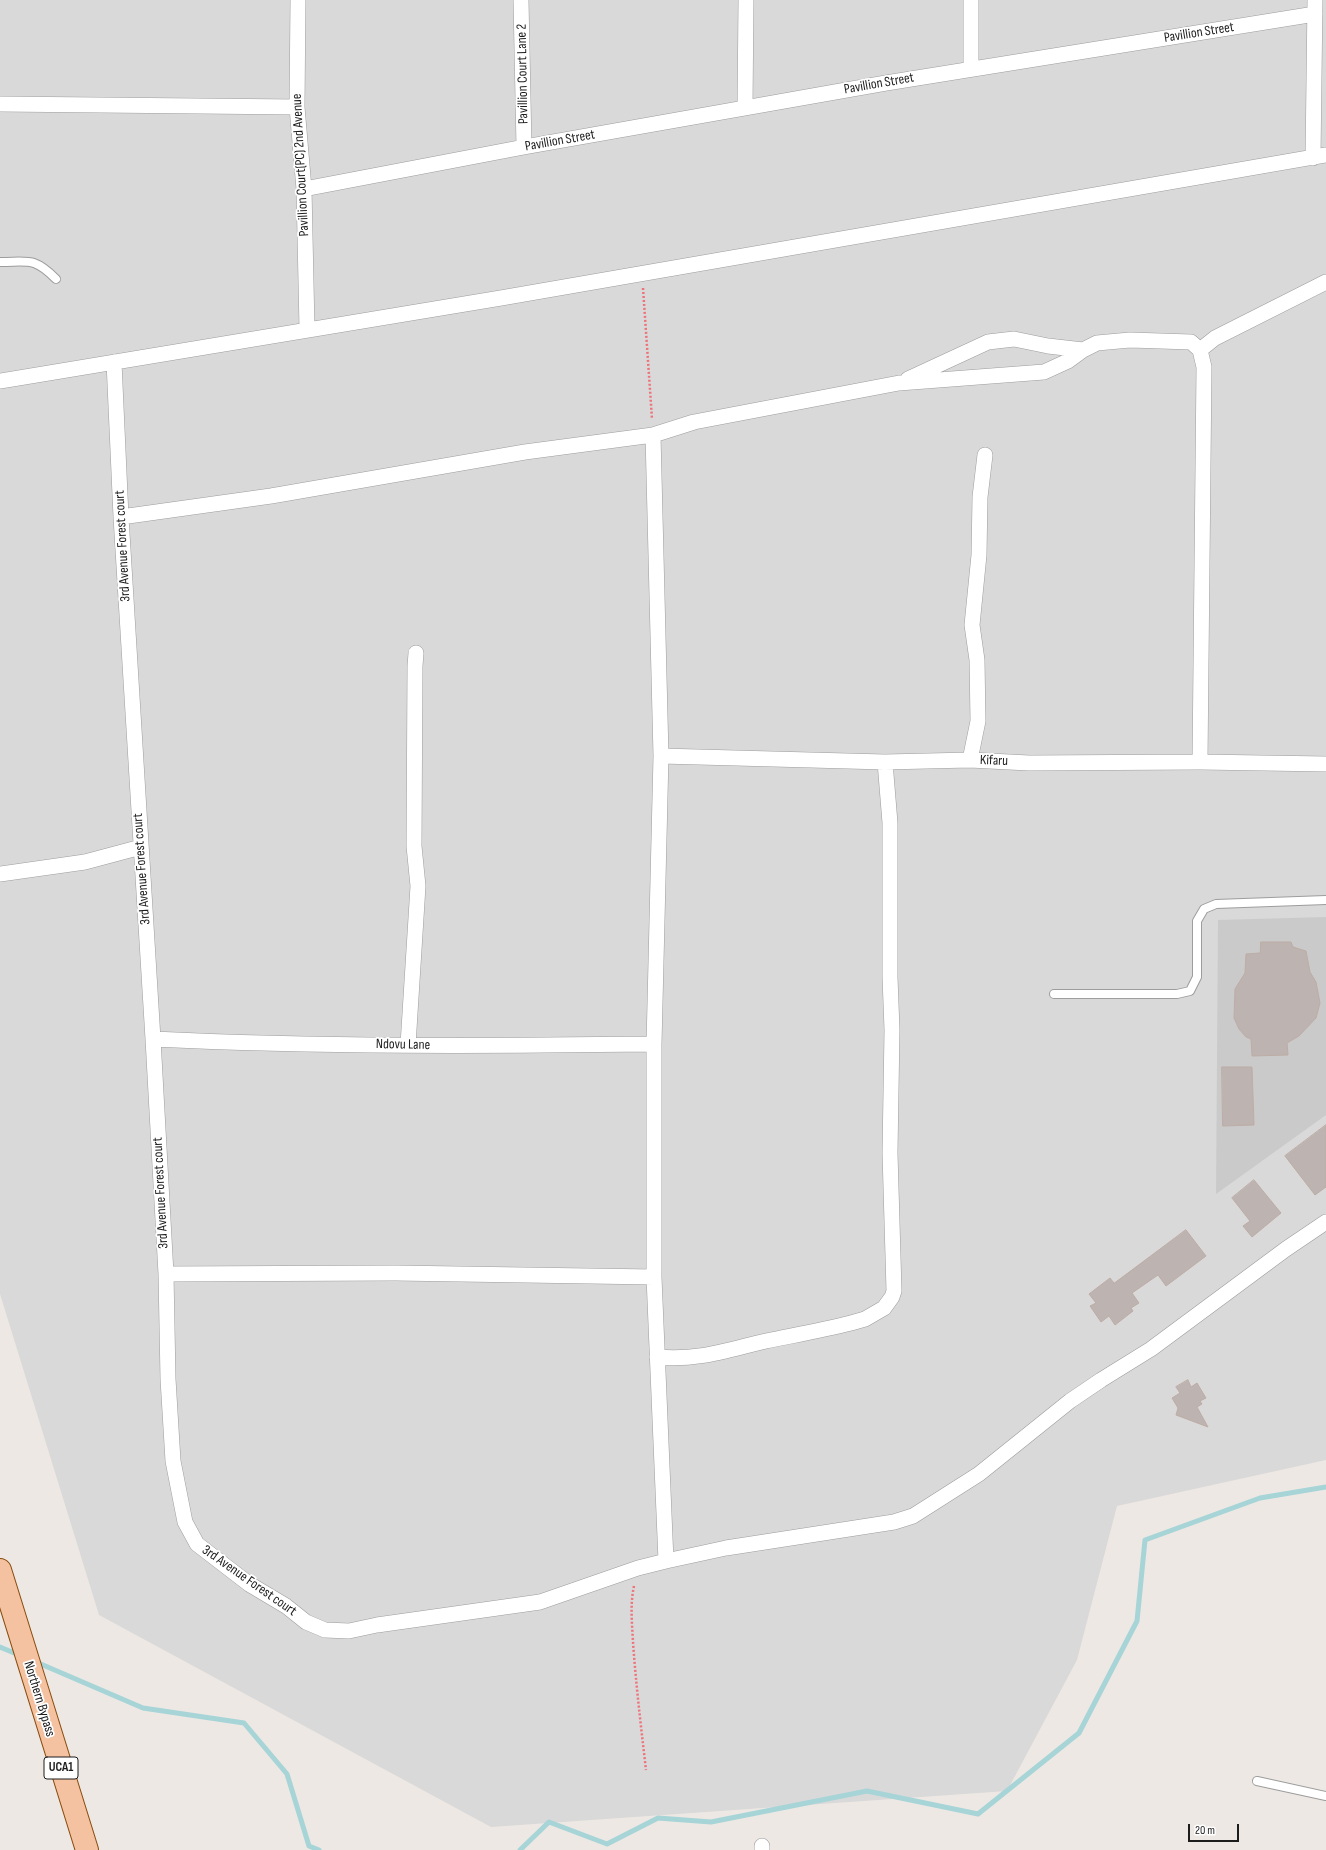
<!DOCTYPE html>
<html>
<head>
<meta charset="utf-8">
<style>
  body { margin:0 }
  #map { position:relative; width:1326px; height:1850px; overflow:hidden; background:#ede8e3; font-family:"Sofia Sans Condensed",sans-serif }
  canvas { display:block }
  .scale { position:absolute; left:1188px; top:1824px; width:51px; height:18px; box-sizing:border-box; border:2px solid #1c1c1c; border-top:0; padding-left:5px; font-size:12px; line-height:14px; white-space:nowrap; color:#1c1c1c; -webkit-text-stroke:3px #fff; paint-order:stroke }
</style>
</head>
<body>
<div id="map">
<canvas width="1326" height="1850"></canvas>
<div class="scale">20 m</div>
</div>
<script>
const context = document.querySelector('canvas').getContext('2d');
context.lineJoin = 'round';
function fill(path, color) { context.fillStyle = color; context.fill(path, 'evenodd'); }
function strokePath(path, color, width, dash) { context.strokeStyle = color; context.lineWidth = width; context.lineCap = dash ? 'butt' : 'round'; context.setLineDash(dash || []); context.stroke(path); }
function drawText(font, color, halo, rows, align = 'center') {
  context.font = font + ' "Sofia Sans Condensed",sans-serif'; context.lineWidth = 3.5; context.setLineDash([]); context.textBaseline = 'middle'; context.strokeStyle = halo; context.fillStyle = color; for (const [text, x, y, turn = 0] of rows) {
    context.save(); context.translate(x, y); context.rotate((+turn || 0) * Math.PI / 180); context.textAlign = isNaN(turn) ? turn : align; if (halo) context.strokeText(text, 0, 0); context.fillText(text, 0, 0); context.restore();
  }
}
fill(new Path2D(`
  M0 0H1326V1460L1117 1506 1077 1660 1007 1791 491 1827 99 1615 0 1294Z`), '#dad9d9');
fill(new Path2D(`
  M1326 917V1115L1216 1194 1218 920Z`), '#cacaca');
strokePath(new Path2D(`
  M0 1647 19 1655
  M36 1662 143 1708 244 1723 287 1774 309 1846 319 1850
  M520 1850 549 1822 607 1844 658 1818 711 1822 867 1791 978 1814 1079 1733 1137 1621 1145 1540 1260 1498 1326 1487`), '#a6d4d7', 5);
const building = new Path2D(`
  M1261 942H1291L1293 947 1306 951 1310 972 1316 982 1320 1003 1316 1018 1299 1036 1287 1043 1288 1055 1252 1056 1251 1039 1246 1037 1239 1029 1234 1018 1235 989 1245 973 1246 954 1260 953Z
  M1222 1067H1252L1254 1125 1223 1126Z
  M1326 1125V1187L1315 1195 1285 1156Z
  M1254 1180 1281 1213 1252 1237 1243 1226 1250 1221 1232 1198Z
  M1186 1230 1206 1256 1166 1286 1158 1275 1132 1293 1139 1303 1131 1308 1133 1311 1115 1325 1109 1316 1101 1322 1090 1306 1096 1303 1089 1294 1110 1278 1114 1283Z
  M1188 1380 1191 1387 1197 1383 1206 1398 1200 1401 1202 1404 1197 1407 1208 1427 1176 1415 1178 1408 1172 1398 1180 1393 1176 1387Z`);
fill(building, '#bdb3b0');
strokePath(building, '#bdada6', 1);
const service = new Path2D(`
  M0 262C29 262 34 257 56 279
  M1054 994H1177L1190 991 1197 977V921L1204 909 1216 904 1326 900
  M1257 1781 1326 1796`);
const minor = new Path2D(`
  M298 0 297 107 304 189 307 329
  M521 0 524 147
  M971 0V69
  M0 104 297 107
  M745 108 746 0
  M1313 158 1315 0
  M304 189 524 147 886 83 1315 14
  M1200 350 1215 338 1326 282
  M114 362 121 517 153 1039 166 1274 168 1379 173 1461 185 1522 197 1544 249 1584 286 1606 306 1622 325 1630 349 1631 377 1625 540 1602 638 1568 666 1561 726 1548 894 1522 913 1516 979 1474 1070 1401 1101 1380 1151 1349 1286 1249 1326 1222
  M908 379 988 342 1014 339 1048 346 1083 350
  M0 381 501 298 1326 155
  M653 435 661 756 654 1044V1277L666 1561
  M121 517 271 496 525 452 653 435 694 422 899 383 1044 372 1068 361 1083 350 1097 343 1130 340 1191 342 1200 350 1204 367 1200 762
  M661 756 885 762 970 760 1029 763 1200 762 1326 764
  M970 760 978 721 977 660 972 625 979 555 980 497 985 455
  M0 874 85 862 141 847
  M153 1039C320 1047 487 1046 654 1044
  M408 1045 418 886 414 846 415 666 416 653
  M166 1274 395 1273 654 1277
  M657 1357C698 1361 727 1350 766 1341 795 1335 823 1330 851 1323L865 1319 884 1308 892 1297 894 1291 890 1153 892 1030 890 977V823L885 762
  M762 1846V1850`);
const primary = new Path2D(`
  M0 1570 87 1850`);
strokePath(service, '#9d9d9d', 10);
strokePath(minor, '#9d9d9d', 16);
strokePath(primary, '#894b0c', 24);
strokePath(new Path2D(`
  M643 288 652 419
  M634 1586C630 1604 632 1623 633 1642 636 1685 641 1727 646 1770`), '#ee727a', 2.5, [2, 2]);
strokePath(service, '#fff', 8);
strokePath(minor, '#fff', 15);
strokePath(primary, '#f4c2a1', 22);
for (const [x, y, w] of [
  [61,1768,34]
]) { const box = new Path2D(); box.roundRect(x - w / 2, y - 11, w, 22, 3); context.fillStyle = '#fff'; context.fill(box); strokePath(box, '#1c1c1c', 1); }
drawText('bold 13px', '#1c1c1c', null, [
  ["UCA1",61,1768]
]);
drawText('14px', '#1c1c1c', '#fff', [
  ["Pavillion Street",1199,33,-9],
  ["Pavillion Court Lane 2",523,74,-91],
  ["Pavillion Street",879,84,-10],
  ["Pavillion Street",560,141,-10],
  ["Pavillion Court(PC) 2nd Avenue",301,165,-93],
  ["3rd Avenue Forest court",123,546,-93],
  ["Kifaru",994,761,2],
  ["3rd Avenue Forest court",142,869,-94],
  ["Ndovu Lane",403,1045,1],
  ["3rd Avenue Forest court",161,1193,-93],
  ["3rd Avenue Forest court",249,1581,35],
  ["Northern Bypass",39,1699,73]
]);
</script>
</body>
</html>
